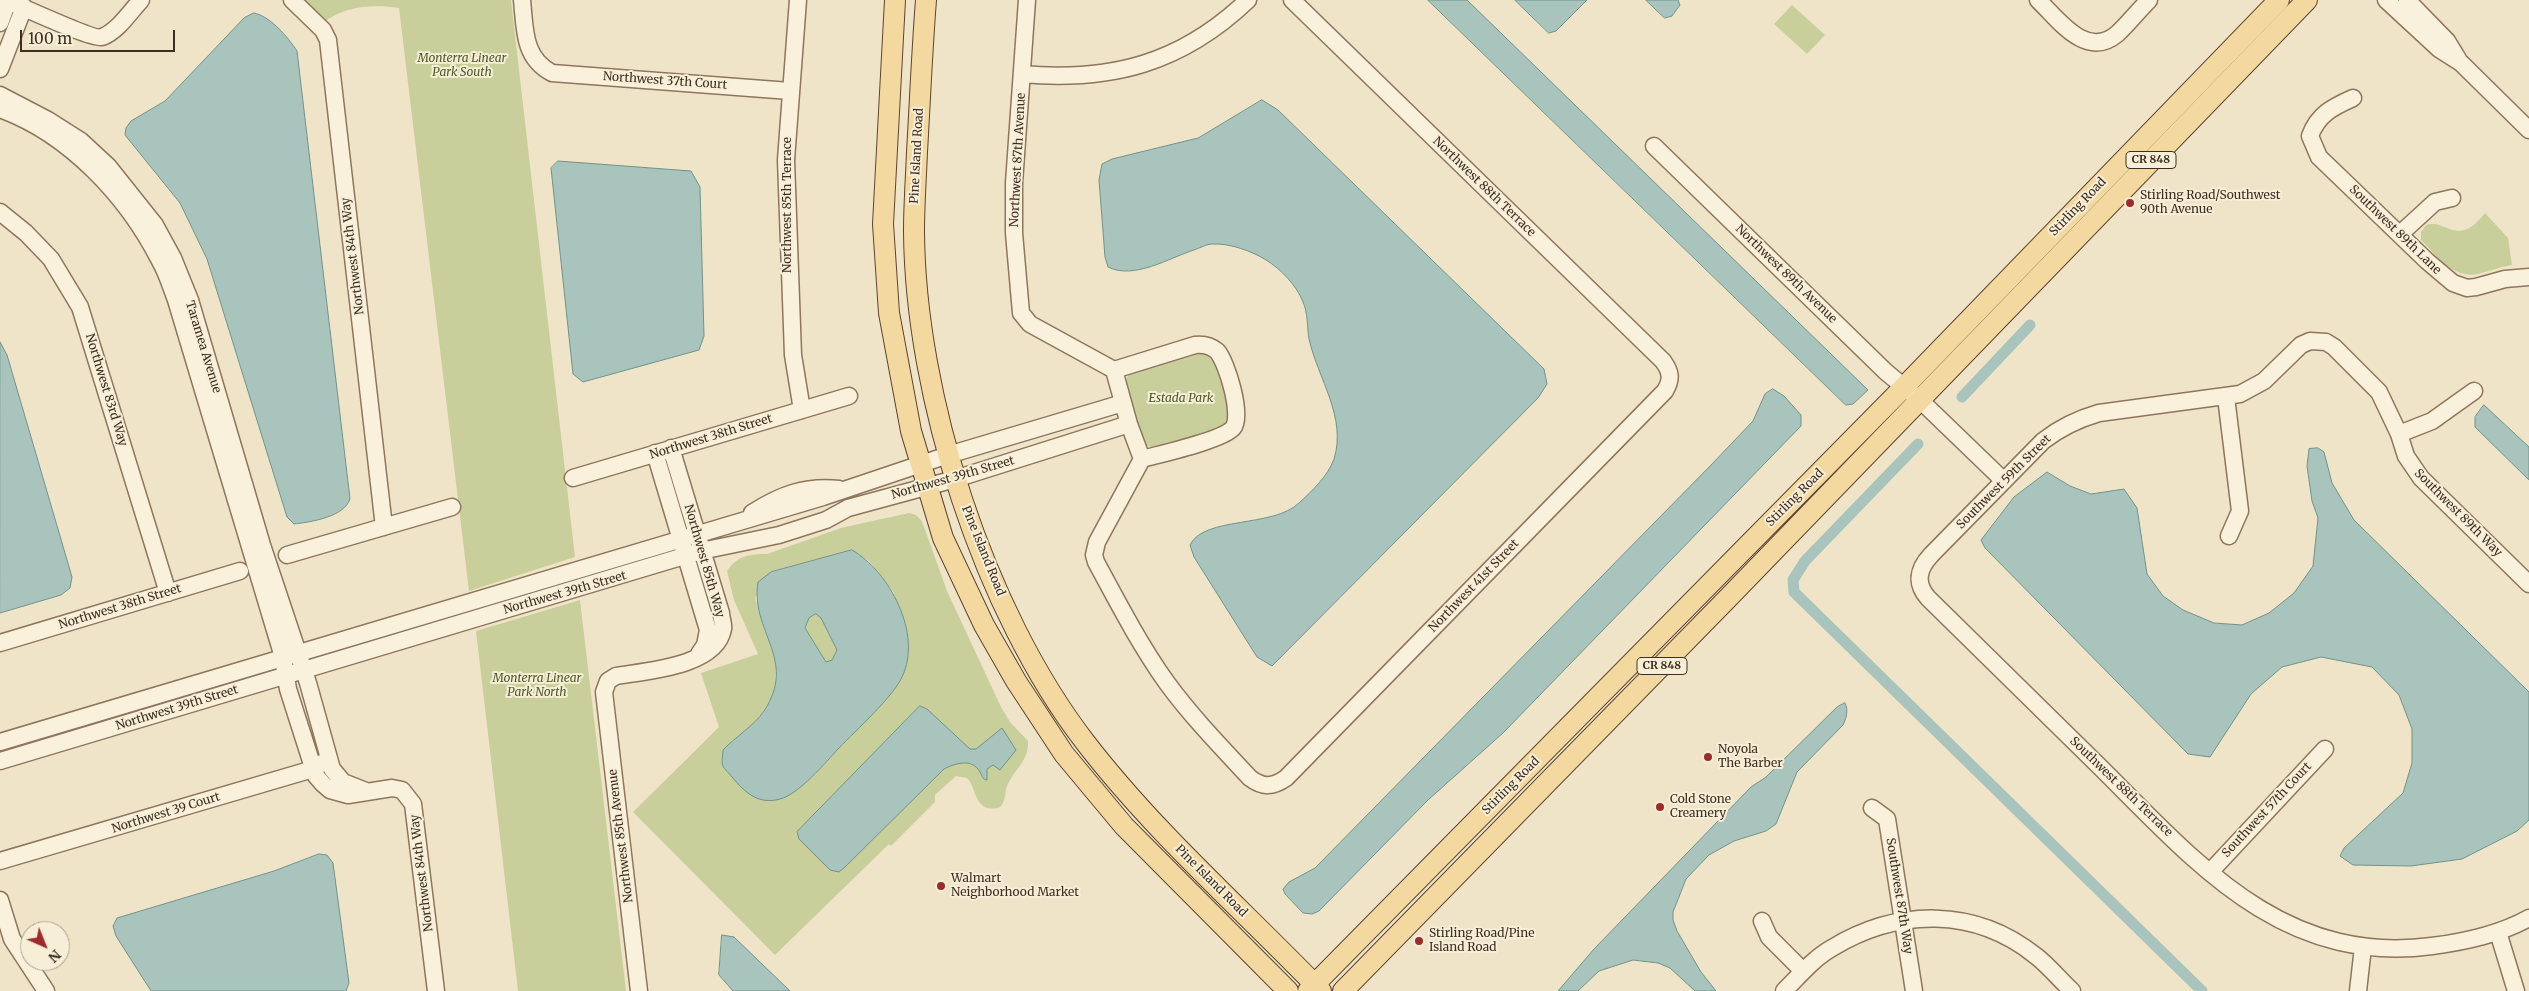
<!DOCTYPE html>
<html>
<head>
<meta charset="utf-8">
<style>
  body { margin:0 }
  #map { position:relative; width:2529px; height:991px; overflow:hidden; background:#f0e4c8; font-family:Merriweather,serif }
  canvas { display:block }
  .north { position:absolute; left:20px; top:921px; width:50px; height:50px; box-sizing:border-box; background:#f7eed8; border:1px solid #ada18e; border-radius:50%; rotate:136deg; font-size:14px; font-weight:700; line-height:20px; text-align:center; color:#3d2e20 }
  .north::after { content:''; display:block; margin:auto; width:18px; height:22px; background:#9e2a2b; clip-path:polygon(50% 0,100% 100%,50% 72%,0 100%) }
  .scale { position:absolute; left:20px; top:30px; width:155px; height:22px; box-sizing:border-box; border:2px solid #3d2e20; border-top:0; padding-left:6px; font-size:15px; line-height:18px; white-space:nowrap; color:#3d2e20; -webkit-text-stroke:4px #f7eed8; paint-order:stroke }
</style>
</head>
<body>
<div id="map">
<canvas width="2529" height="991"></canvas>
<div class="north">N</div>
<div class="scale">100 m</div>
</div>
<script>
const context = document.querySelector('canvas').getContext('2d');
context.lineJoin = 'round';
function fill(path, color) { context.fillStyle = color; context.fill(path, 'evenodd'); }
function strokePath(path, color, width, dash) { context.strokeStyle = color; context.lineWidth = width; context.lineCap = dash ? 'butt' : 'round'; context.setLineDash(dash || []); context.stroke(path); }
function drawText(font, color, halo, rows, align = 'center') {
  context.font = font + ' Merriweather,serif'; context.lineWidth = 4; context.setLineDash([]); context.textBaseline = 'middle'; context.strokeStyle = halo; context.fillStyle = color; for (const [text, x, y, turn = 0] of rows) {
    context.save(); context.translate(x, y); context.rotate((+turn || 0) * Math.PI / 180); context.textAlign = isNaN(turn) ? turn : align; if (halo) context.strokeText(text, 0, 0); context.fillText(text, 0, 0); context.restore();
  }
}
fill(new Path2D(`
  M301 0H511L575 557 469 591 399 8C373 4 345 6 324 22Z
  M1792 5 1825 35 1807 54 1774 24Z
  M2485 213 2508 238 2512 265C2500 267 2490 271 2478 274 2453 279 2437 256 2421 240V232L2426 225C2447 218 2457 249 2485 213Z
  M1199 350 1214 357 1232 411 1225 428 1155 449 1146 445 1142 440 1125 384 1128 375Z
  M909 513 916 515 922 521 947 591 1001 707 1010 722 1028 741C1029 763 1013 769 1006 789 1005 794 1005 803 1000 807 996 809 989 809 985 807 974 801 975 786 967 778L956 776 935 795V802L891 846 889 844 775 955 633 812 719 727 701 673 758 654 734 600 727 571C737 556 749 554 767 554L841 528ZM852 550 869 561 894 593 902 677 883 702 810 779 731 741 749 729 763 712 775 691 776 661 755 598 771 572Z
  M580 600 626 991H518L476 631Z
  M816 614 821 617 837 650 832 660 826 662 805 628 809 618Z`), '#c9cf9b');
const water = new Path2D(`
  M1428 0H1467L1868 390 1853 404 1846 405Z
  M1515 0H1587L1556 31 1549 33Z
  M1646 0H1678L1680 5 1672 16 1665 18Z
  M254 13C270 16 288 37 297 51L350 499C344 517 311 522 294 524L287 517 207 259 180 203 125 135 126 128 131 121 165 101 244 18Z
  M1262 100 1278 110 1544 369 1547 384 1538 398 1272 666 1257 657 1194 557 1190 545C1204 516 1273 528 1299 503 1312 491 1328 476 1334 459 1347 417 1318 379 1309 339 1307 327 1308 313 1303 302 1297 286 1281 269 1266 260 1252 251 1229 243 1212 244 1207 244 1200 248 1194 250 1169 258 1134 280 1108 267L1105 257 1099 180 1102 164 1112 159 1198 138Z
  M558 161 691 171 700 187 704 336 699 350 583 382 573 374 551 168Z
  M0 342 7 355 72 577 70 588 61 595 0 613Z
  M1773 389 1784 396 1801 415V426L1503 733 1428 800 1319 911 1312 914 1303 913 1285 894 1283 889 1289 882 1315 868 1712 464 1753 421 1765 394Z
  M2484 405 2529 447V480L2475 427V417Z
  M2318 448 2324 452 2332 483 2354 520 2529 692V820L2517 831 2462 859 2411 866 2353 865 2340 856 2344 848 2403 793 2412 763V729L2399 695 2372 667 2321 657 2282 667 2251 694 2210 757 2188 754 1985 548 1981 540 2014 497 2047 472 2070 486 2091 494 2124 489 2137 508 2147 574 2163 596 2183 610 2214 623 2242 625 2269 613 2294 593 2313 566 2318 518 2312 501 2307 466 2309 449Z
  M852 550C889 571 923 634 902 677 893 697 856 730 839 748 826 762 798 795 780 799 759 805 745 793 732 777 730 774 724 769 723 766 721 762 723 755 723 750 736 736 753 727 764 711 798 659 750 632 758 582L771 572ZM816 614 821 618 837 650 832 660 826 662 805 628 809 618Z
  M1845 703C1849 710 1846 719 1843 725L1797 772 1776 824 1766 831 1734 841 1709 855 1686 879 1673 912V920L1677 931 1701 972 1716 991H1695L1670 968 1658 963 1633 960 1599 971 1578 991H1558L1594 949 1751 787 1766 777 1837 707Z
  M920 706 927 709 970 749H976L1002 728 1016 750 1000 770 993 765 987 769V780C982 779 983 777 980 772 972 758 956 763 944 769L844 868 839 872 830 870 799 839 797 832Z
  M319 854 327 855 333 863 349 983 346 991H151L116 936 113 926 117 918 274 871Z
  M722 935 734 937 790 991H733L719 975Z`);
fill(water, '#a9c4bc');
strokePath(water, '#6f938a', 1);
strokePath(new Path2D(`
  M1962 397 2030 325
  M1918 444 1805 561 1793 580 1794 592 2202 991`), '#a9c4bc', 11);
const minor = new Path2D(`
  M5 0C21 6 93 40 102 37 117 32 131 11 141 0
  M292 0 323 30 328 40 384 527
  M522 0C525 29 523 58 552 73L790 91
  M798 0 786 160 793 355 802 410
  M1027 0 1014 183V233L1021 313 1030 324 1114 370 1129 424 1142 459 1097 542 1094 555 1096 562C1118 603 1140 645 1167 683 1192 717 1221 747 1250 778 1263 788 1273 787 1286 778L1665 391C1672 379 1671 372 1663 361L1292 0
  M2038 0C2058 19 2086 60 2117 34 2128 24 2138 11 2149 0
  M2386 0 2439 49 2461 63 2529 130
  M2407 0 2447 41 2458 59
  M0 23 8 1
  M0 69 24 7
  M1022 74C1112 82 1182 63 1248 0
  M0 95 48 120 81 141 108 166 155 225 173 258 190 300 262 545 308 683 332 769 343 782 366 791
  M2353 98C2333 107 2318 114 2310 136L2319 157 2427 261 2453 283 2467 288 2476 287 2505 279 2529 277
  M0 109C69 134 127 196 160 261 167 273 171 287 176 300L283 657 288 689 310 758 316 776 323 784 330 790 348 795 392 788 402 790 413 804 436 991
  M1654 146 1886 372 1920 400 2004 481
  M0 212 26 233 51 259 80 307 168 593
  M2400 234 2435 202 2452 198
  M1114 370 1195 345C1203 344 1211 346 1217 351 1227 362 1243 416 1233 428 1223 440 1160 454 1142 459
  M2226 397 2240 511 2229 536
  M2399 434 2432 421 2474 391
  M655 453 708 630 705 645 699 654
  M573 478 849 396
  M752 513C780 495 806 485 839 489
  M287 555 452 507
  M2529 584 2421 478 2406 456 2399 434 2379 392 2334 347 2326 342 2310 341 2301 345 2264 381 2240 394 2099 413C2078 419 2061 427 2043 441L1931 555C1918 569 1915 583 1928 598 1985 654 2041 709 2098 765 2194 860 2281 966 2432 946 2464 942 2500 934 2529 918
  M0 643 240 571
  M0 742 823 497 948 455 1123 403
  M0 761 701 551 779 535 826 520 848 508 955 479 1129 424
  M1872 808 1887 819 1914 991
  M0 861 313 769 322 763
  M2210 872 2325 749
  M0 900 12 939 46 991
  M1762 921 1769 937 1803 971
  M2498 932 2516 991
  M639 991 604 692 608 681 616 676C645 671 716 667 723 629 724 624 721 618 721 613L671 448
  M1784 991C1799 976 1814 958 1832 948 1898 908 1975 907 2036 956 2049 966 2060 980 2072 991
  M2358 991 2363 947`);
const major = new Path2D(`
  M895 0 883 224 889 313 911 431 943 538 984 625 1016 681 1064 754 1124 826 1288 991
  M926 0C922 51 920 101 917 152 916 178 914 205 914 231 915 396 984 611 1085 742 1155 833 1242 909 1321 991
  M1308 991 1904 387 2279 0
  M1343 991 1729 597 2307 0`);
strokePath(minor, '#8d765c', 19);
strokePath(major, '#5b4430', 22);
strokePath(minor, '#faf1dc', 16);
strokePath(major, '#f3d9a0', 20);
for (const [x, y, r, color] of [
  [2130,203,5,"#9e2a2b"],
  [1708,757,5,"#9e2a2b"],
  [1660,807,5,"#9e2a2b"],
  [941,886,5,"#9e2a2b"],
  [1419,941,5,"#9e2a2b"]
]) { const dot = new Path2D(); dot.arc(x, y, r, 0, 2 * Math.PI); context.fillStyle = color; context.fill(dot); strokePath(dot, '#f7eed8', 2); }
for (const [x, y, w] of [
  [2151,160,50],
  [1662,666,50]
]) { const box = new Path2D(); box.roundRect(x - w / 2, y - 8.5, w, 17, 4); context.fillStyle = '#f7eed8'; context.fill(box); strokePath(box, '#3d2e20', 1); }
drawText('bold 11px', '#3d2e20', null, [
  ["CR 848",2151,160],
  ["CR 848",1662,666]
]);
drawText('italic 12px', '#4d5a26', '#f7eed8', [
  ["Monterra Linear",462,59],
  ["Park South",462,73],
  ["Estada Park",1181,399],
  ["Monterra Linear",537,679],
  ["Park North",537,693]
]);
drawText('12px', '#3d2e20', '#f7eed8', [
  ["Northwest 37th Court",665,81,4],
  ["Pine Island Road",917,156,-87],
  ["Northwest 87th Avenue",1018,160,-87],
  ["Northwest 88th Terrace",1484,187,44],
  ["Northwest 85th Terrace",788,205,-90],
  ["Stirling Road",2078,207,-46],
  ["Southwest 89th Lane",2395,230,44],
  ["Northwest 84th Way",353,256,-97],
  ["Northwest 89th Avenue",1786,274,44],
  ["Taramea Avenue",203,347,73],
  ["Northwest 83rd Way",106,390,73],
  ["Northwest 38th Street",711,437,-17],
  ["Northwest 39th Street",953,478,-16],
  ["Southwest 59th Street",2004,482,-45],
  ["Stirling Road",1795,498,-45],
  ["Southwest 89th Way",2458,513,45],
  ["Pine Island Road",983,551,68],
  ["Northwest 85th Way",704,561,74],
  ["Northwest 41st Street",1474,586,-46],
  ["Northwest 39th Street",565,593,-16],
  ["Northwest 38th Street",120,607,-17],
  ["Northwest 39th Street",177,708,-17],
  ["Stirling Road",1511,786,-45],
  ["Southwest 88th Terrace",2121,787,44],
  ["Southwest 57th Court",2267,810,-47],
  ["Northwest 39 Court",166,813,-17],
  ["Northwest 85th Avenue",621,836,-97],
  ["Northwest 84th Way",422,873,-97],
  ["Pine Island Road",1211,881,45],
  ["Southwest 87th Way",1899,896,81]
]);
drawText('12px', '#3d2e20', '#f7eed8', [
  ["Stirling Road/Southwest",2140,196],
  ["90th Avenue",2140,210],
  ["Noyola",1718,750],
  ["The Barber",1718,764],
  ["Cold Stone",1670,800],
  ["Creamery",1670,814],
  ["Walmart",951,879],
  ["Neighborhood Market",951,893],
  ["Stirling Road/Pine",1429,934],
  ["Island Road",1429,948]
], 'left');
</script>
</body>
</html>
